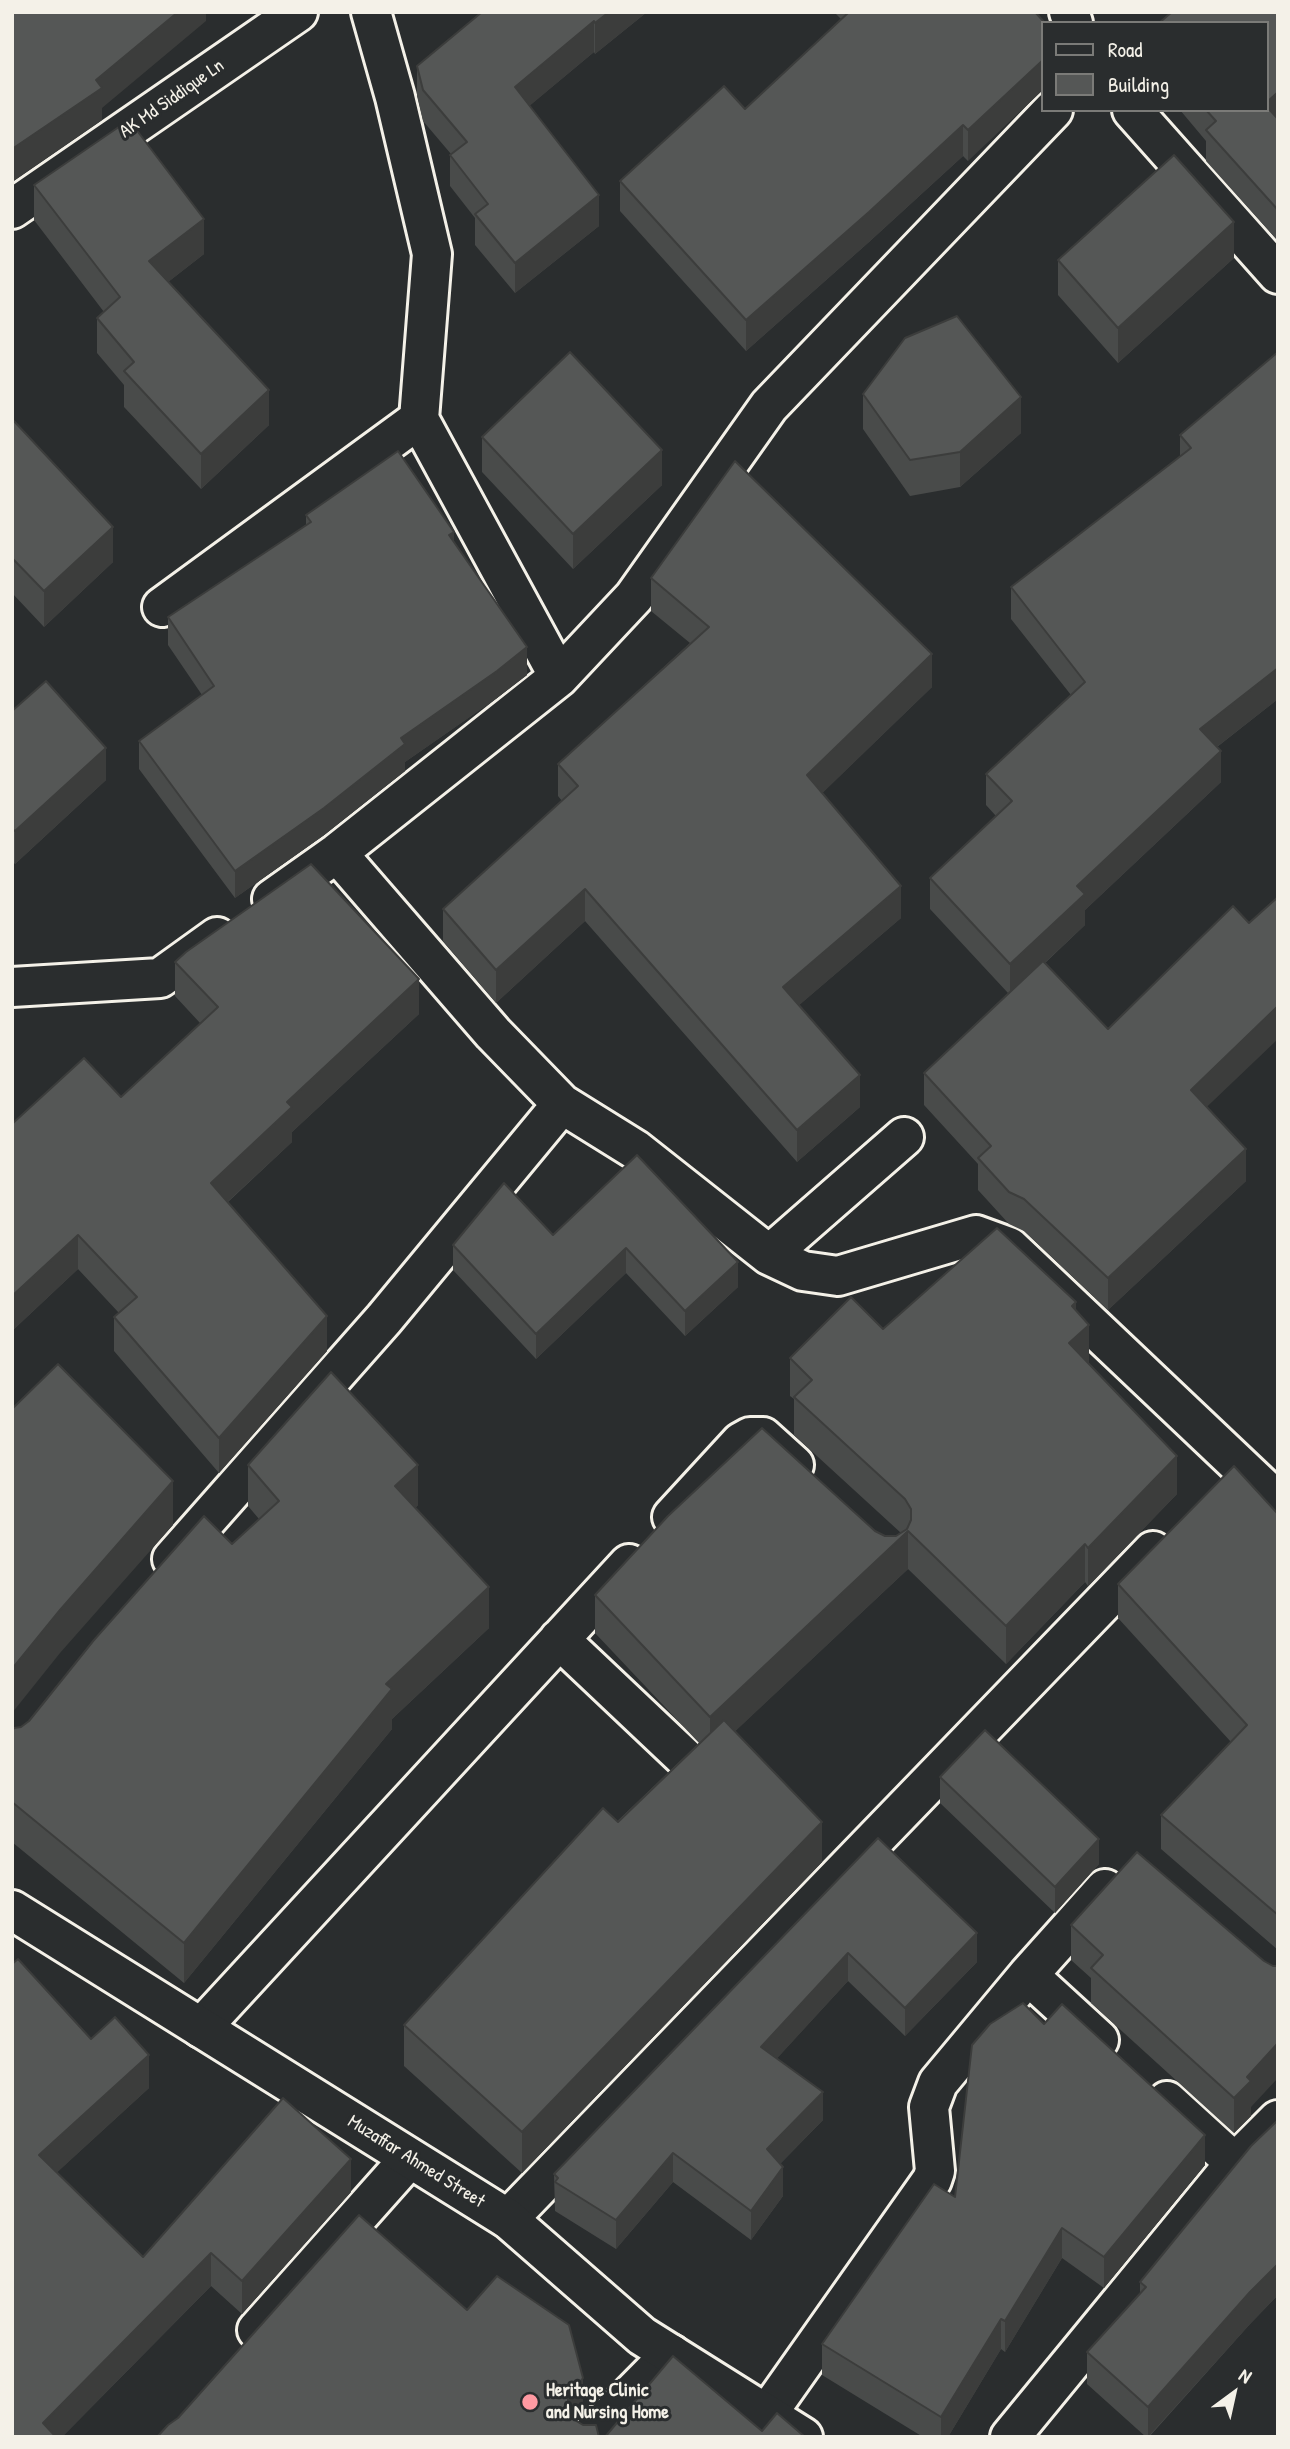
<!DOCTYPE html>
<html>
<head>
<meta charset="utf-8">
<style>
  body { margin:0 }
  #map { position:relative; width:1290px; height:2449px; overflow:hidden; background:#2a2d2e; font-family:"Patrick Hand",sans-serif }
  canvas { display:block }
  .frame { position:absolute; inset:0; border:14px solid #f4f1e8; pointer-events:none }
  .legend { position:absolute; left:1041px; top:21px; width:228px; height:91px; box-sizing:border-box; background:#2a2d2e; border:2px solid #7b7b78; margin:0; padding:9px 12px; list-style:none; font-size:21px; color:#f4f1e8 }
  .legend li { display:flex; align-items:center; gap:14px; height:35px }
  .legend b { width:35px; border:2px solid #7b7b78 }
  .north { position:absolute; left:1199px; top:2358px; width:70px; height:70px; -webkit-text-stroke:5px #2a2d2e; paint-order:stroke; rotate:33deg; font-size:19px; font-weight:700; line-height:28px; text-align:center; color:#f4f1e8 }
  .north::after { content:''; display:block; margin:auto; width:24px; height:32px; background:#f4f1e8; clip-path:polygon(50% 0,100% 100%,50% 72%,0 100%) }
</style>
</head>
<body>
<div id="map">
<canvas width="1290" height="2449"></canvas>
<div class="frame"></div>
<ul class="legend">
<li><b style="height:9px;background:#2a2d2e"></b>Road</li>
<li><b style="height:19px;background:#555756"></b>Building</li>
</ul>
<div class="north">N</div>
</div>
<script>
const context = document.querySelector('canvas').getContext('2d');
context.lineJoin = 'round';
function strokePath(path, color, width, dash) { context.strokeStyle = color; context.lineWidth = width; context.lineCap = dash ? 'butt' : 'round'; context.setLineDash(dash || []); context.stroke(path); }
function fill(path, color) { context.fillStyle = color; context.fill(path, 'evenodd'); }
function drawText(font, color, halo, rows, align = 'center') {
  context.font = font + ' "Patrick Hand",sans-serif'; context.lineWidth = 6; context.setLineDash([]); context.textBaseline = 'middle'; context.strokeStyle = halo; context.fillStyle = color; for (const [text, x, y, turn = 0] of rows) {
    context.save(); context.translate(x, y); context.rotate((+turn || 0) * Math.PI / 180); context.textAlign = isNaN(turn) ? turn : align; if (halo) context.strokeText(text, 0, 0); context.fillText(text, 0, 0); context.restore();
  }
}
const minor = new Path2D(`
  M371 12 395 97 432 254 419 419 559 677
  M1069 12 1073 23
  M1132 110 1278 274
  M12 209 298 12
  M162 607 419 419
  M337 853 493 1033 562 1104 636 1150 769 1255 803 1271 838 1276 976 1235 1009 1247 1278 1502
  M272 899 337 853 559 677 634 597 769 406 1053 110
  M12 987 160 978 217 937
  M769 1255 904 1137
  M672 1517 741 1442 750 1437H763L794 1465
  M172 1559 384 1319 562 1104
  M559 1639 688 1761
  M1028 1975 1099 2040
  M201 2028 629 1564
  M1167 2101 1235 2163
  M508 2219 1153 1551
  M257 2330 409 2159
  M767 2414 932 2180 935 2171 929 2107 938 2083 1028 1975 1105 1889
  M589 2437 671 2354
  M1010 2437 1235 2163 1278 2120`);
const major = new Path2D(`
  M12 1910 508 2219 642 2336 803 2437`);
strokePath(minor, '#f4f1e8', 44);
strokePath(major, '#f4f1e8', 44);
strokePath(minor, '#2a2d2e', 38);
strokePath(major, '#2a2d2e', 38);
fill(new Path2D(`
  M482 12H647L595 54 594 52 529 106 599 226 515 293 475 245V218L450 186V155L451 154 423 121 417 96V66Z
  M834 12H1035L968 161 963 156 869 242 746 351 620 211V181L745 109 841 19Z
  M1278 12V241L1206 161V141L1180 110H1267Z
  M34 185 204 254 168 282 269 425 201 489 124 407V385L97 353V318L104 312 34 220Z
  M1234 258 1118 363 1058 295V260Z
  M1278 352V699L1217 747 1221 782 1085 910V925L1045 963 1108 1029 1207 1107 1246 1181 1108 1310 1024 1231 1009 1224 978 1190V1164L924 1105V1073L1008 993 930 909V878L996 816 986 805V774L1071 695 1011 619V587L1180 457V435Z
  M863 394 1021 433 960 487 910 496 863 429Z
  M12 419 113 562 44 627 12 593Z
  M482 437 662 485 573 569 482 472Z
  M306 515 454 543 527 675 497 698 405 762V771L324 835 235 898 139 769V741L202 695 168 645V617L306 525Z
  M651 578 932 687 822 793 901 918 799 1005 860 1107 797 1162 585 921 496 1003 443 941V909L562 801 558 796V764L690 643 651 611Z
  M12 711 106 780 15 864 12 861Z
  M175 962 419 1014 292 1132V1142L228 1202 327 1351 219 1473 114 1351V1317L119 1313 78 1269 12 1331 121 1097 200 1023 175 996Z
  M637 1155 738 1287 685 1336 626 1273 536 1359 453 1270V1245L553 1235Z
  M1076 1310 1089 1363 1177 1494 1088 1586 1085 1582 1006 1664 908 1569 735 1731 822 1862 522 2173 404 2066V2025L699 1743 595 1633V1595L875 1531 885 1536H896L901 1533 794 1435V1399L790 1396V1358L883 1329Z
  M248 1465 418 1505 415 1508 489 1628 392 1719V1729L184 1983 12 1842V1731L21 1727 29 1721 232 1544 259 1519 248 1506Z
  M1278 1514V1950L1161 1849V1815L1231 1742 1118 1618V1584Z
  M940 1777 1099 1864 1055 1913 940 1803Z
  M878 1838 977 1962 905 2036 848 1981 777 2058 823 2120 780 2164 783 2196 751 2240 673 2182 616 2249 555 2211 554 2174Z
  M1071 1925 1264 1961 1273 1966 1251 2107V2116L1234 2133 1091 2003V1978L1071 1960Z
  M12 1964 91 2039 149 2088 56 2173 143 2257 351 2192 242 2314 211 2286 62 2437H12Z
  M1044 2024 1205 2165 1104 2288 1062 2258 1005 2352 1001 2349 948 2437H923L822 2375V2344L955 2197Z
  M1278 2120V2295L1250 2324 1149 2437H1146L1087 2384V2352L1140 2294V2282Z`), '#494b4a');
fill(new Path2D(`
  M178 12H206V21L102 108V120L12 182V149Z
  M609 12H647L595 54V23Z
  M594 21V52L515 118V87Z
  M1043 60V90L968 161V130Z
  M1278 92V123L1267 110V102Z
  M963 125V156L869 242 746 351V320Z
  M599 195V226L515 293V263Z
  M204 219V254L149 297V261Z
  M1234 222V258L1118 363V328Z
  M269 390V425L201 489V454Z
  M1021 397V433L960 487V452Z
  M662 450V485L573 569V534Z
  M113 527V562L44 627V591Z
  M454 532V559L449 535Z
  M527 647V675L497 698 405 762V771L324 835 235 898V871L401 738Z
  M932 654V687L807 808V775Z
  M1278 668V699L1200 760V729Z
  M106 748V780L15 864V831Z
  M1221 751V782L1085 910V925L1010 995V964L1077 886Z
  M901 886V918L783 1019V987Z
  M585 889V921L496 1003V970Z
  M419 979V1014L292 1132V1142L211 1217V1183L287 1102Z
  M1278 1006V1039L1191 1122V1090Z
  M860 1075V1107L797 1162V1130Z
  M1246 1149V1181L1108 1310V1278Z
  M78 1235V1269L12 1331V1296Z
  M626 1248V1273L536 1359V1334Z
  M738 1262V1287L685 1336V1311Z
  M1076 1302V1337L1089 1325V1363L1069 1343 1072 1306Z
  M327 1316V1351L219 1473V1438Z
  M1177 1456V1494L1088 1586V1548Z
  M418 1465V1505L395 1527V1486Z
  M173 1481V1525L60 1653 12 1713V1669L60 1610Z
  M908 1531V1569L710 1755V1717Z
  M1085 1544V1582L1006 1664V1626Z
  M489 1587V1628L392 1719V1729L184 1983V1943L386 1684Z
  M822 1822V1862L522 2173V2132Z
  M1099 1839V1864L1055 1913V1887Z
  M977 1933V1962L905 2036V2008Z
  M848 1953V1981L761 2076V2047Z
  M1278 2043V2078L1251 2107V2116L1234 2133V2098L1247 2077Z
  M149 2055V2088L39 2189V2155Z
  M823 2092V2120L767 2177V2149Z
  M1205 2135V2165L1104 2288V2257Z
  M673 2153V2182L616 2249V2220Z
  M351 2159V2192L242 2314V2281Z
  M783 2167V2196L751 2240V2211Z
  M1062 2228V2258L1005 2352V2321Z
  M211 2253V2286L62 2437H43V2423Z
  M1278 2264V2295L1250 2324 1148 2437V2407L1250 2292Z
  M1001 2319V2349L948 2437H941V2417Z
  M583 2378V2412L568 2431V2398Z`), '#3c3d3c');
const building = new Path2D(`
  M12 12H178L96 80 102 88 12 149Z
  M482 12H609L595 23 594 21 515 87 599 195 515 263 475 214 488 204 450 155 467 142 423 90 417 66Z
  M849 12H1035L1045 23H1043V60L968 130 963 125 869 212 746 320 620 181 724 86 745 109Z
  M1172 12H1278V92L1267 102V23H1159Z
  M1267 107 1278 119V210L1206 130 1216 121 1206 110H1267Z
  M129 120 204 219 149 261 269 390 201 454 124 371 134 362 97 318 120 297 34 185Z
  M1174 155 1234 222 1118 328 1058 260Z
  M957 316 1021 397 960 452 910 460 863 394 905 338Z
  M570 352 662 450 573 534 482 437Z
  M1278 352V668L1200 729 1221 751 1077 886 1085 894 1010 964 930 878 1012 801 986 774 1085 682 1011 587 1191 448 1180 435Z
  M12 419 113 527 44 591 12 558Z
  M398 451 454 532 449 535 527 647 497 671 401 738 405 744 324 808 235 871 139 741 214 686 168 617 311 522 306 515Z
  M735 461 932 654 807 775 901 886 783 987 860 1075 797 1130 585 889 496 970 443 909 578 786 558 764 709 627 651 578Z
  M46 681 106 748 15 831 12 829V711Z
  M311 864 419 979 287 1102 292 1107 211 1183 327 1316 219 1438 114 1317 137 1297 78 1235 12 1296V1124L84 1058 121 1097 218 1007 175 962 186 952Z
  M1278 897V1006L1191 1090 1246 1149 1108 1278 1024 1199 1009 1192 978 1158 991 1146 924 1073 1043 961 1108 1029 1233 906 1249 923Z
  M637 1155 738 1262 685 1311 626 1248 536 1334 453 1245 504 1183 553 1235Z
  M997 1228 1076 1302 1072 1306 1089 1325 1069 1343 1177 1456 1088 1548 1085 1544 1006 1626 908 1531 710 1717 595 1595 668 1516 762 1428 875 1531 885 1536H896L907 1529 911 1520V1509L905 1499 794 1397 812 1380 790 1358 851 1297 883 1329Z
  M58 1364 173 1481 60 1610 12 1669V1409Z
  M331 1372 418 1465 395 1486 489 1587 386 1684 392 1689 184 1943 12 1802V1731L14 1728 21 1727 29 1721 94 1640 204 1516 232 1544 279 1501 248 1465Z
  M1234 1466 1278 1514V1915L1161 1815 1247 1725 1118 1584Z
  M724 1720 822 1822 522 2132 404 2025 603 1808 618 1822Z
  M985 1730 1099 1839 1055 1887 940 1777Z
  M878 1838 977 1933 905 2008 848 1953 761 2047 823 2092 767 2149 783 2167 751 2211 673 2153 616 2220 555 2182 558 2178 554 2174Z
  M1137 1852 1264 1961 1273 1966H1278V2043L1247 2077 1251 2081 1234 2098 1091 1968 1103 1955 1071 1925Z
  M18 1959 91 2039 115 2017 149 2055 39 2155 143 2257 283 2098 351 2159 242 2281 211 2253 43 2423 56 2437H12V1964Z
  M1023 2003 1044 2024 1062 2004 1205 2135 1104 2257 1062 2228 1005 2321 1001 2319 941 2417 822 2344 934 2184 955 2197 972 2045 990 2024Z
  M1278 2120V2264L1250 2292 1148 2407 1087 2352 1146 2287 1140 2282 1251 2146Z
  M359 2215 467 2310 497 2276 569 2325 583 2378 568 2398V2409L573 2419 583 2425H596L599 2437H157L168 2425 178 2418Z
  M673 2356 762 2431 777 2413 805 2437H605Z`);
fill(building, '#555756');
strokePath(building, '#3c3d3c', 2);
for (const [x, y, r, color] of [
  [530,2402,9,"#ff9aa2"]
]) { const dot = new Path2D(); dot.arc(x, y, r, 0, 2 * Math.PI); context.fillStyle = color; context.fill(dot); strokePath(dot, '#2a2d2e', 2.5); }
drawText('19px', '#f4f1e8', '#2a2d2e', [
  ["AK Md Siddique Ln",172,99,-35],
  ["Muzaffar Ahmed Street",416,2162,32]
]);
drawText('bold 19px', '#f4f1e8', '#2a2d2e', [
  ["Heritage Clinic",546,2391],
  ["and Nursing Home",546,2413]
], 'left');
</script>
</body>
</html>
